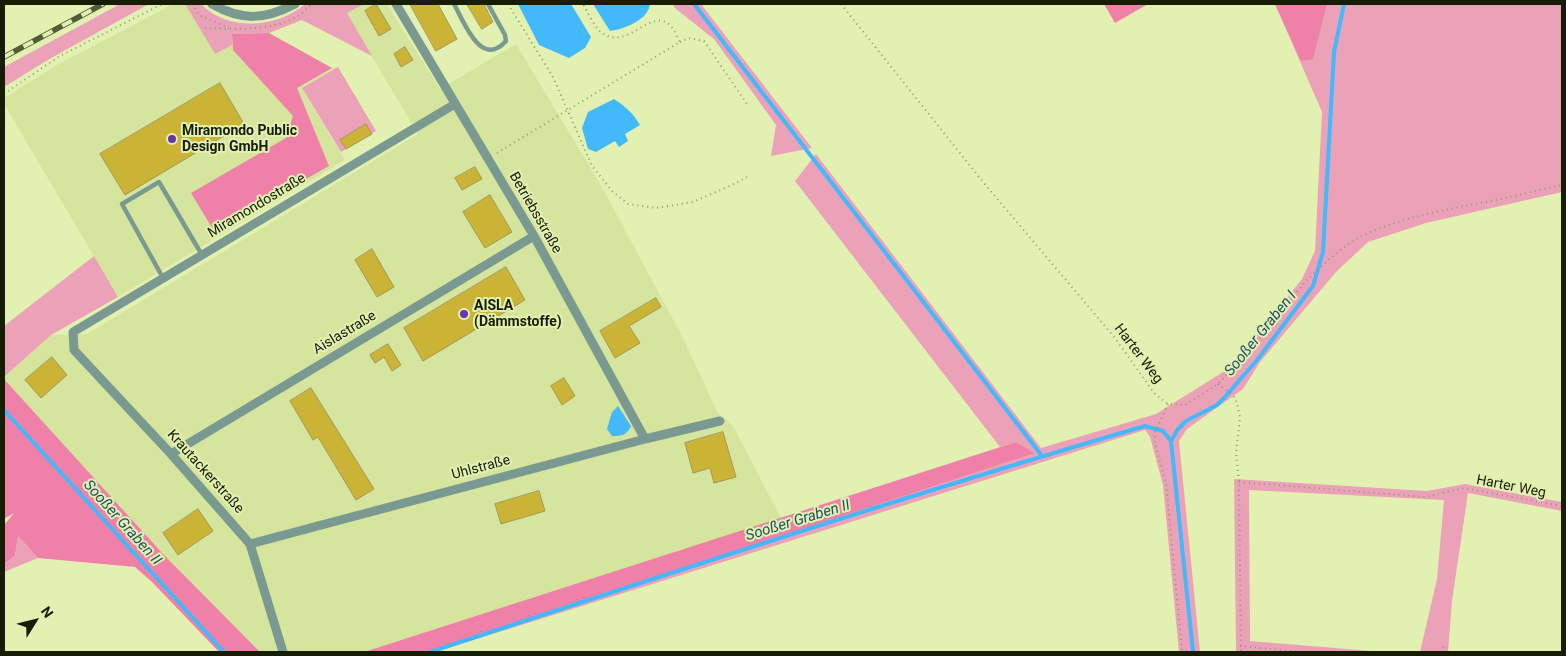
<!DOCTYPE html>
<html>
<head>
<meta charset="utf-8">
<style>
  body { margin:0 }
  #map { position:relative; width:1566px; height:656px; overflow:hidden; background:#e2f1b1; font-family:Roboto,sans-serif }
  canvas { display:block }
  .frame { position:absolute; inset:0; border:5px solid #171c04; pointer-events:none }
  .north { position:absolute; left:10px; top:596px; width:50px; height:50px; -webkit-text-stroke:4px #e2f1b1; paint-order:stroke; rotate:54deg; font-size:14px; font-weight:700; line-height:20px; text-align:center; color:#171c04 }
  .north::after { content:''; display:block; margin:auto; width:18px; height:22px; background:#171c04; clip-path:polygon(50% 0,100% 100%,50% 72%,0 100%) }
</style>
</head>
<body>
<div id="map">
<canvas width="1566" height="656"></canvas>
<div class="frame"></div>
<div class="north">N</div>
</div>
<script>
const context = document.querySelector('canvas').getContext('2d');
context.lineJoin = 'round';
function fill(path, color) { context.fillStyle = color; context.fill(path, 'evenodd'); }
function strokePath(path, color, width, dash) { context.strokeStyle = color; context.lineWidth = width; context.lineCap = dash ? 'butt' : 'round'; context.setLineDash(dash || []); context.stroke(path); }
function drawText(font, color, halo, rows, align = 'center') {
  context.font = font + ' Roboto,sans-serif'; context.lineWidth = 4; context.setLineDash([]); context.textBaseline = 'middle'; context.strokeStyle = halo; context.fillStyle = color; for (const [text, x, y, turn = 0] of rows) {
    context.save(); context.translate(x, y); context.rotate((+turn || 0) * Math.PI / 180); context.textAlign = isNaN(turn) ? turn : align; if (halo) context.strokeText(text, 0, 0); context.fillText(text, 0, 0); context.restore();
  }
}
fill(new Path2D(`
  M173 4H185L215 54 232 34 269 33 332 68 338 67 302 89 345 160 118 297 4 104V98L57 65Z
  M364 4H387L440 89 516 44 603 189 681 334 718 413 733 426 781 518 364 652H260L164 555 4 379V377L51 335 87 334 418 134 346 13Z`), '#d5e59e');
fill(new Path2D(`
  M120 4H149L51 58 4 87V67Z
  M185 4H201C228 32 277 28 305 4H364L347 13 372 56 302 20 269 33 232 34V45L215 54Z
  M672 4H701L812 148 771 156 776 125 714 39 676 9Z
  M1275 4H1562V192L1426 223 1368 242 1336 272 1260 362 1243 389 1187 429 1179 441 1200 652H1179L1163 485 1150 437 1145 430 435 652H429L1034 453 1016 442 1000 447 795 181 816 154 1041 448 1156 414 1231 367 1302 279 1315 251 1322 112Z
  M338 67 376 131 341 152 302 88Z
  M94 256 118 297 51 335 4 377V326Z
  M1234 479 1427 491 1465 484 1562 502V511L1468 493 1452 601 1448 652H1420L1437 579 1444 500 1249 490 1250 641 1384 652H1236Z
  M18 536 38 558 4 572V564L15 556Z`), '#eba2b9');
fill(new Path2D(`
  M1104 4H1148L1115 23Z
  M1275 4H1327L1313 59 1301 61Z
  M269 33 332 68 297 88 329 166 214 231 191 193 286 138 293 116 233 50 232 34Z
  M4 379 164 555 260 652H219L153 583 135 567 38 558 18 536 15 556 4 564V525L14 513 4 519Z
  M1016 442 1035 453 429 652H364Z`), '#ef81a8');
fill(new Path2D(`
  M518 4H571L591 37 585 48 569 58 539 45Z
  M593 4H650C648 20 625 29 610 31Z
  M614 99C625 106 633 113 640 125L625 134 628 141 619 147 615 141 596 152 588 149 582 128 588 112Z
  M618 406 631 426C627 435 622 436 612 436L607 429 612 412Z`), '#43b8fb');
strokePath(new Path2D(`
  M694 4 1042 456
  M4 410 224 652
  M430 652C667 574 905 496 1145 426L1163 431 1171 441
  M1193 652 1171 441 1178 429 1186 421 1217 405 1224 398 1257 360 1313 286 1323 252 1334 52 1344 4`), '#43b8fb', 4);
const building = new Path2D(`
  M376 4 391 29 379 36 365 11Z
  M410 4H438L457 39 436 51Z
  M467 4H484L493 22 482 29Z
  M405 47 413 60 401 67 394 54Z
  M220 83 244 124 125 195 100 154Z
  M366 124 372 134 346 149 340 140Z
  M475 167 482 179 462 190 455 178Z
  M490 195 512 232 485 248 463 212Z
  M372 249 394 287 377 297 355 260Z
  M506 267 525 300 423 361 404 328Z
  M656 298 661 307 629 326 640 343 615 358 600 331Z
  M388 344 401 365 392 371 384 357 375 363 370 355Z
  M52 357 67 375 41 398 25 380Z
  M564 378 575 396 562 405 551 386Z
  M311 388 374 489 356 500 318 437 313 440 290 401Z
  M723 432 736 477 714 483 710 468 693 473 685 443Z
  M539 491 545 511 501 524 495 504Z
  M198 509 213 531 178 555 163 533Z`);
fill(building, '#cab335');
strokePath(building, '#a49859', 1);
strokePath(new Path2D(`
  M192 4 199 15 229 28
  M508 4 553 77 592 166 612 191 628 204 656 208 693 202 732 185 747 177
  M841 4 983 182 1115 338 1154 393 1168 404 1185 405 1218 384 1245 356 1305 282C1320 267 1344 245 1362 236 1399 218 1440 211 1480 203 1508 198 1535 191 1562 185
  M205 28C235 29 275 32 301 14 305 11 308 7 312 4
  M680 42 689 38 704 41 749 107
  M4 94 58 57 162 4
  M497 153 680 42C677 37 674 29 670 25 651 7 628 51 602 33 595 28 587 11 583 4
  M1218 384 1233 395 1237 403 1240 418 1236 453 1239 482 1241 652
  M1168 404 1155 432V444L1166 483 1182 652
  M1239 482 1426 497 1464 488 1562 506
  M1240 646 1301 652
  M1441 652 1444 646`), '#8f996a', 2, [1, 4]);
strokePath(new Path2D(`
  M454 4C464 22 481 69 506 41L505 35 488 4
  M163 278 122 204 159 182 202 255`), '#799991', 4.5);
strokePath(new Path2D(`
  M212 4C242 21 264 20 295 4
  M396 4 534 236 645 439
  M171 454 534 236
  M250 544 645 439 720 421
  M283 652 250 544 171 454 74 350 73 332 455 104`), '#799991', 9);
const rail = new Path2D(`
  M4 57 103 4`);
strokePath(rail, '#535b37', 5.5);
strokePath(rail, '#e2f1b1', 4, [11]);
for (const [x, y, r, color] of [
  [172,139,5,"#6835ac"],
  [464,314,5,"#6835ac"]
]) { const dot = new Path2D(); dot.arc(x, y, r, 0, 2 * Math.PI); context.fillStyle = color; context.fill(dot); strokePath(dot, '#e2f1b1', 2); }
drawText('bold 14px', '#171c04', '#e2f1b1', [
  ["Miramondo Public",182,131],
  ["Design GmbH",182,147],
  ["AISLA",474,306],
  ["(Dämmstoffe)",474,322]
], 'left');
drawText('14px', '#171c04', '#e2f1b1', [
  ["Miramondostraße",257,206,-31],
  ["Betriebsstraße",535,213,60],
  ["Aislastraße",345,333,-31],
  ["Harter Weg",1138,354,53],
  ["Uhlstraße",481,468,-15],
  ["Krautackerstraße",205,472,48],
  ["Harter Weg",1511,487,11]
]);
drawText('italic 15px', '#1f4d69', '#e2f1b1', [
  ["Sooßer Graben I",1261,334,-51],
  ["Sooßer Graben II",798,521,-17],
  ["Sooßer Graben II",122,523,48]
]);
</script>
</body>
</html>
